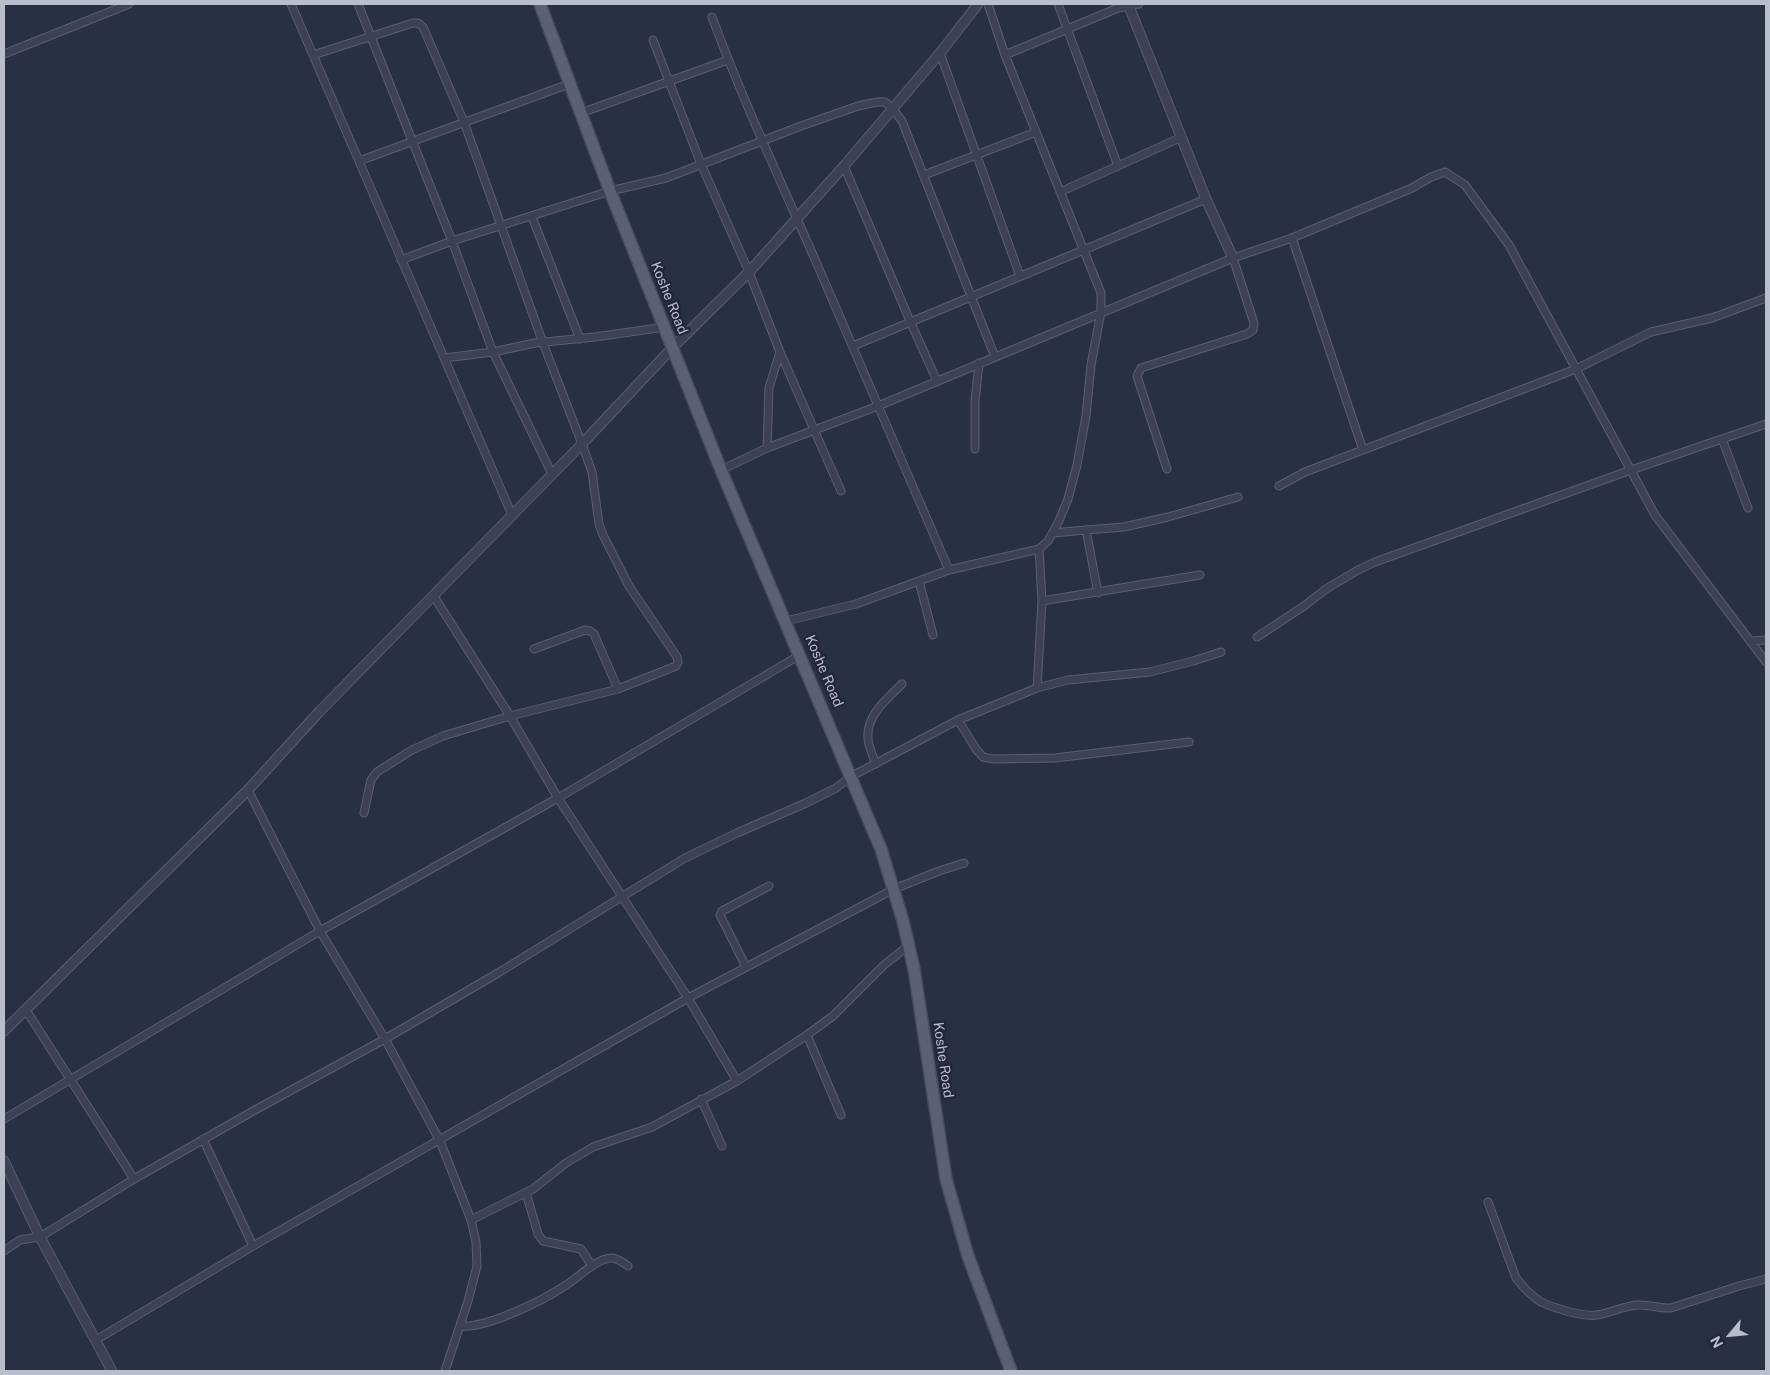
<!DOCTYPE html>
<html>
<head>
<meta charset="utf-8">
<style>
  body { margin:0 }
  #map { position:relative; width:1770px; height:1375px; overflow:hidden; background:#283044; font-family:"Public Sans",sans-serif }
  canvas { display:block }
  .frame { position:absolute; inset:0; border:5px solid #b9becd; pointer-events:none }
  .north { position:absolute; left:1705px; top:1310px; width:50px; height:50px; -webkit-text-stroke:4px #212739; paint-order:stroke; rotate:242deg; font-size:14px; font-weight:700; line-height:20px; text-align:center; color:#b9becd }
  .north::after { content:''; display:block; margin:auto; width:18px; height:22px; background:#b9becd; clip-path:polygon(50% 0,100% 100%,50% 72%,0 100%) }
</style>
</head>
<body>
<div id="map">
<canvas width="1770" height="1375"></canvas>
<div class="frame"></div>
<div class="north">N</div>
</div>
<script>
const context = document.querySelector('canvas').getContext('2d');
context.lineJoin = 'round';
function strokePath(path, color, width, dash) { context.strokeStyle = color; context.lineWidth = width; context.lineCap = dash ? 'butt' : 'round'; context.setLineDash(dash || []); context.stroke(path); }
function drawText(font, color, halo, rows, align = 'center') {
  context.font = font + ' "Public Sans",sans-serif'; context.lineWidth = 4.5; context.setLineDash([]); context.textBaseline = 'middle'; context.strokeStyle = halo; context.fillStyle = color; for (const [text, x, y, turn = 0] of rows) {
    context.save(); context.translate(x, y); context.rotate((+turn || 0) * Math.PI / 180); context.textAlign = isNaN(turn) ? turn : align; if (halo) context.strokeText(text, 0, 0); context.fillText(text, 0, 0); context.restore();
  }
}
const minor = new Path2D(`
  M291 4 512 515
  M358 4 452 241 493 352 552 474
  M1058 4 1118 166
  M712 17C743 101 781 182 817 264 861 366 905 468 949 570
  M653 40 701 164 749 272 780 352 841 491
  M940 53 1020 276
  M4 54 129 4
  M313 55 413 23H418L423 27 464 122 543 343 582 444 592 472 599 524 603 535 629 586 677 657 678 662 676 666 618 689 510 716 443 736 412 750 377 772 371 780 364 813
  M1005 55 1118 8 1139 4
  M581 113 728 60
  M359 161 569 84
  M844 166 910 321 937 381
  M924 175 1036 132
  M1060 192 1182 137
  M532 217 580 339
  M1292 238 1363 450
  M401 260 452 241 610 191 666 178 801 126 858 106 877 102H885L893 109 902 121 995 357
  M853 346 1206 199
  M444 358 493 352 535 343 595 337 665 327
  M1722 439 1748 508
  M767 448 878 406 1233 258 1292 238 1412 188 1431 177 1445 172 1465 185 1509 245 1655 515 1766 662
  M975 449V401L979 363
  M1167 469 1137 376 1141 368 1247 334 1253 330 1254 323 1233 258
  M721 470 767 448 769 388 780 352
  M1279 486 1305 472 1576 369 1651 332 1712 318 1766 298
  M1053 533 1086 530
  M919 581 933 635
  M1098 593 1086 530 1124 527 1168 517 1238 497
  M433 595 510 716 558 798 688 998 737 1081
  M1042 601 1200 575
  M786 621 856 604 949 570 1039 549 1048 541 1058 523 1068 499 1077 465 1086 416 1091 365 1101 312V293L1005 55 988 4
  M1257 637 1304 606 1326 589 1358 570 1375 562 1631 470 1766 424
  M1750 641 1766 640
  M534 649 585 630 590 631 594 634 618 689
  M1037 688 1042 601 1039 549
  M958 720 976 749 983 757 993 759 1055 758 1189 742
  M876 764C873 756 868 746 868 738 866 715 888 698 902 684
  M248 790 320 931 385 1039 440 1141 471 1220 476 1242 477 1266 468 1301 445 1371
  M746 967 720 915 722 911 769 886
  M26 1010 134 1179
  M807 1035 841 1115
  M701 1099 722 1146
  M4 1119 320 931 558 798 800 655
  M203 1139 253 1246
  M526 1193 538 1234 543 1241 581 1249 592 1266
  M1488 1202 1516 1278C1523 1287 1531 1296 1541 1302 1554 1308 1582 1317 1597 1315 1610 1313 1624 1306 1637 1305 1649 1304 1660 1309 1671 1308L1739 1286 1766 1279
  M471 1220 533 1189 566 1163 593 1147 652 1127 737 1081 807 1035 833 1016 884 965 908 946
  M4 1251 20 1240 40 1237 134 1179 255 1110 385 1039 498 973 685 858 737 833 806 803 836 788 852 776 958 720 1037 688 1068 680 1150 672 1193 661 1221 652
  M460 1326C486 1329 544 1300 566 1285 579 1277 597 1258 612 1258 617 1258 624 1263 628 1266
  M96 1340 253 1246 688 998 894 889 939 871 964 863`);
const tertiary = new Path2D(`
  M1128 4 1206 199 1233 258
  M4 1031 248 790 319 712 582 444 673 347 749 272 844 166 940 53 978 4
  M4 1161 40 1237 112 1371`);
const primary = new Path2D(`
  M540 4 610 191 721 470 881 849 903 921 914 969 946 1179 968 1256 1011 1371`);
strokePath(minor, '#5a6071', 9);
strokePath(tertiary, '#5a6071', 11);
strokePath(primary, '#464b5d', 14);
strokePath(minor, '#3c4253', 7);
strokePath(tertiary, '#3c4253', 9);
strokePath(primary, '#5a6173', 11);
drawText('14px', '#b9becd', '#212739', [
  ["Koshe Road",669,298,68],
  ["Koshe Road",824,671,67],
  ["Koshe Road",943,1060,82]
]);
</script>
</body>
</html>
